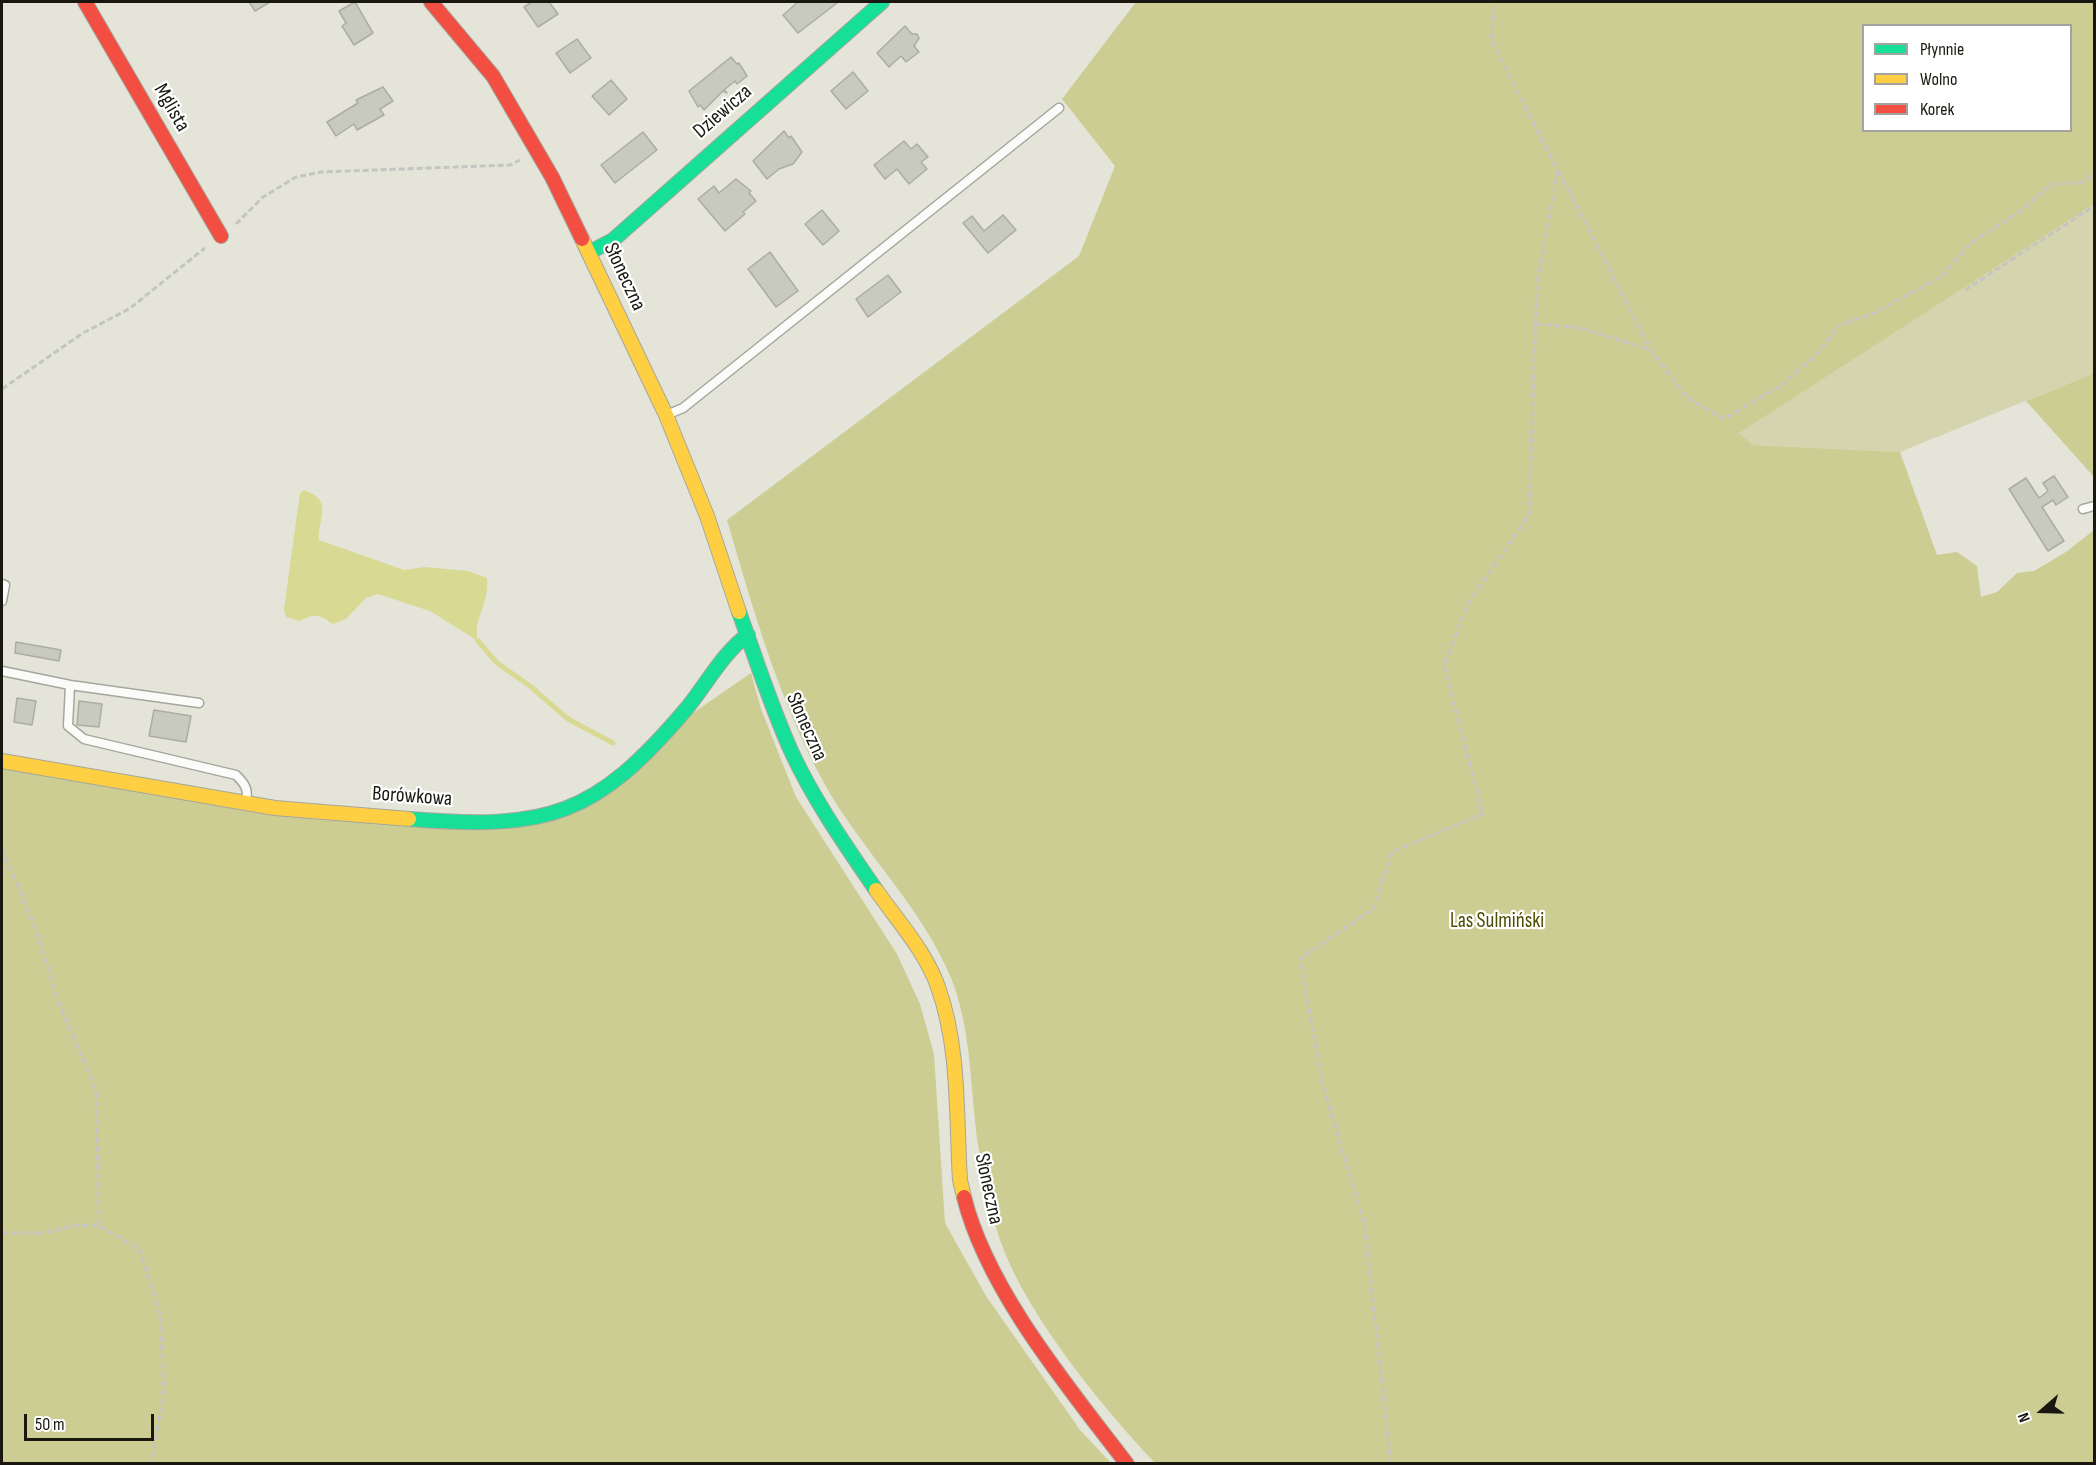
<!DOCTYPE html>
<html>
<head>
<meta charset="utf-8">
<style>
  body { margin:0 }
  #map { position:relative; width:2096px; height:1465px; overflow:hidden; background:#e4e5d8; font-family:"Sofia Sans Condensed",sans-serif }
  canvas { display:block }
  .frame { position:absolute; inset:0; border:3px solid #181810; pointer-events:none }
  .legend { position:absolute; left:1862px; top:24px; width:210px; height:108px; box-sizing:border-box; background:#fff; border:2px solid #a3a39f; margin:0; padding:8px 10px; list-style:none; font-size:18px; color:#181810 }
  .legend li { display:flex; align-items:center; gap:12px; height:30px }
  .legend b { width:30px; border:2px solid #a3a39f }
  .north { position:absolute; left:2012px; top:1381px; width:60px; height:60px; -webkit-text-stroke:4px #fff; paint-order:stroke; rotate:250deg; font-size:16px; font-weight:700; line-height:24px; text-align:center; color:#181810 }
  .north::after { content:''; display:block; margin:auto; width:21px; height:27px; background:#181810; clip-path:polygon(50% 0,100% 100%,50% 72%,0 100%) }
  .scale { position:absolute; left:24px; top:1414px; width:130px; height:27px; box-sizing:border-box; border:3px solid #181810; border-top:0; padding-left:8px; font-size:18px; line-height:21px; white-space:nowrap; color:#181810; -webkit-text-stroke:4px #fff; paint-order:stroke }
</style>
</head>
<body>
<div id="map">
<canvas width="2096" height="1465"></canvas>
<div class="frame"></div>
<ul class="legend">
<li><b style="height:8px;background:#16e098"></b>Płynnie</li>
<li><b style="height:8px;background:#ffcf43"></b>Wolno</li>
<li><b style="height:8px;background:#f24e42"></b>Korek</li>
</ul>
<div class="north">N</div>
<div class="scale">50 m</div>
</div>
<script>
const context = document.querySelector('canvas').getContext('2d');
context.lineJoin = 'round';
function fill(path, color) { context.fillStyle = color; context.fill(path, 'evenodd'); }
function strokePath(path, color, width, dash) { context.strokeStyle = color; context.lineWidth = width; context.lineCap = dash ? 'butt' : 'round'; context.setLineDash(dash || []); context.stroke(path); }
function drawText(font, color, halo, rows, align = 'center') {
  context.font = font + ' "Sofia Sans Condensed",sans-serif'; context.lineWidth = 4.5; context.setLineDash([]); context.textBaseline = 'middle'; context.strokeStyle = halo; context.fillStyle = color; for (const [text, x, y, turn = 0] of rows) {
    context.save(); context.translate(x, y); context.rotate((+turn || 0) * Math.PI / 180); context.textAlign = isNaN(turn) ? turn : align; if (halo) context.strokeText(text, 0, 0); context.fillText(text, 0, 0); context.restore();
  }
}
fill(new Path2D(`
  M2094 204V373L1900 452 1753 445 1738 433Z`), '#d4d5ae');
fill(new Path2D(`
  M1136 2H2094V204L1739 433 1753 445 1900 452 1937 555 1957 552 1977 566 1981 597 1997 592 2017 573 2034 571 2066 552 2094 530V1463H1155C1104 1409 1033 1322 1005 1253 991 1219 984 1181 978 1145 970 1090 972 1030 951 978 922 907 861 850 824 783 779 701 753 609 727 520L1079 256 1115 166 1062 99ZM1864 26H2070V130H1864Z
  M2094 373V477L2026 401Z
  M751 673 761 709 796 797 897 954 920 1004 934 1054 945 1223 986 1296 1080 1430 1111 1463 2 1464V765L282 815 556 819 693 713Z`), '#cccd93');
fill(new Path2D(`
  M304 490C335 501 317 519 319 540L404 570 425 567 468 571 487 578C490 603 472 621 478 641L430 611 378 594 366 598 346 619 333 624C319 614 315 613 300 621L286 617 284 609 300 493Z`), '#d8d993');
strokePath(new Path2D(`
  M478 641 497 663 530 686 568 719 613 743`), '#d8d993', 5);
const building = new Path2D(`
  M249 2H270L255 11Z
  M355 2 373 33 354 45 342 26 346 23 339 11Z
  M532 2H549L558 14 538 27 524 7Z
  M798 2H836L837 3 798 33 783 15Z
  M905 26 912 34H917L919 38 914 46 919 52 906 62 901 56 889 67 877 53Z
  M577 39 591 58 570 73 556 53Z
  M731 57 737 64 739 63 747 76 737 84 735 81 724 90 727 93 723 91 704 110 700 105 698 107 689 91Z
  M853 72 868 91 846 109 831 91Z
  M611 80 627 99 609 115 592 96Z
  M383 87 393 101 380 109 384 115 357 130 354 124 336 136 327 122 358 103 356 100Z
  M784 131 789 138 791 136 802 152 793 164 779 169 767 179 753 161Z
  M643 132 657 150 615 183 601 165Z
  M904 141 911 149 917 144 928 157 921 162 927 169 909 184 897 169 885 179 874 165Z
  M736 179 751 191 749 193 756 201 743 212 745 214 725 231 698 199 714 186 719 193Z
  M822 210 839 231 823 245 805 224Z
  M1003 215 1016 230 988 253 963 223 972 216 984 231Z
  M770 252 798 291 776 307 748 269Z
  M888 275 901 292 868 317 856 299Z
  M2054 476 2068 497 2056 505 2053 500 2042 507 2064 541 2048 551 2009 489 2026 478 2039 498 2048 491 2043 483Z
  M16 642 61 650 59 661 15 653Z
  M17 698 36 701 32 725 14 722Z
  M79 701 102 704 99 727 77 725Z
  M154 710 191 716 186 742 149 736Z`);
fill(building, '#c8c9bf');
strokePath(building, '#acaca3', 1.5);
const lane = new Path2D(`
  M669 414 683 408 1059 108
  M2083 509 2094 506
  M2 584 5 585 2 601
  M2 671 70 685 68 726 84 739 236 775C244 783 249 789 246 800
  M70 685 199 703`);
const fast = new Path2D(`
  M590 252 613 240 882 2
  M739 612C756 659 771 707 792 753 815 802 846 846 876 890
  M409 819C548 830 595 817 687 708 705 686 725 650 748 635`);
const slow = new Path2D(`
  M582 239 666 415 707 516 739 612
  M2 761 275 808 409 819
  M876 890C897 920 926 952 938 987 960 1048 956 1117 960 1180L964 1197`);
const jam = new Path2D(`
  M85 2 221 236
  M431 2 493 76 552 177 582 239
  M964 1197C987 1290 1069 1388 1127 1464`);
strokePath(lane, '#a5a69d', 11);
strokePath(fast, '#a5a69d', 16);
strokePath(slow, '#a5a69d', 16);
strokePath(jam, '#a5a69d', 16);
strokePath(new Path2D(`
  M1559 172 1651 350
  M236 224 263 197 296 177 321 172 510 165 520 160
  M1965 290 2094 206
  M1536 324 1581 328 1651 350 1687 398 1724 419 1783 384 1818 353 1839 325 1870 315 1941 277 1970 244 2022 210 2052 184 2080 183 2094 174
  M2 389 83 333 129 309 205 248
  M2 849 33 922 60 1006 96 1089 99 1226 139 1249 160 1314 164 1391 151 1464
  M2 1233H46L76 1225 99 1226
  M1391 1464 1364 1222 1323 1086 1300 959 1374 908 1392 852 1483 814 1444 666 1468 603 1529 515 1537 283 1558 171 1491 40 1495 2`), '#c4c5c0', 3, [6, 3]);
strokePath(lane, '#fbfbf9', 8);
strokePath(fast, '#16e098', 14);
strokePath(slow, '#ffcf43', 14);
strokePath(jam, '#f24e42', 14);
drawText('21px', '#181810', '#fff', [
  ["Mglista",171,108,60],
  ["Dziewicza",723,112,-41],
  ["Słoneczna",624,277,65],
  ["Słoneczna",806,727,66],
  ["Borówkowa",412,797,4],
  ["Słoneczna",988,1189,78]
]);
drawText('21px', '#4d4c00', '#fff', [
  ["Las Sulmiński",1497,922]
]);
</script>
</body>
</html>
